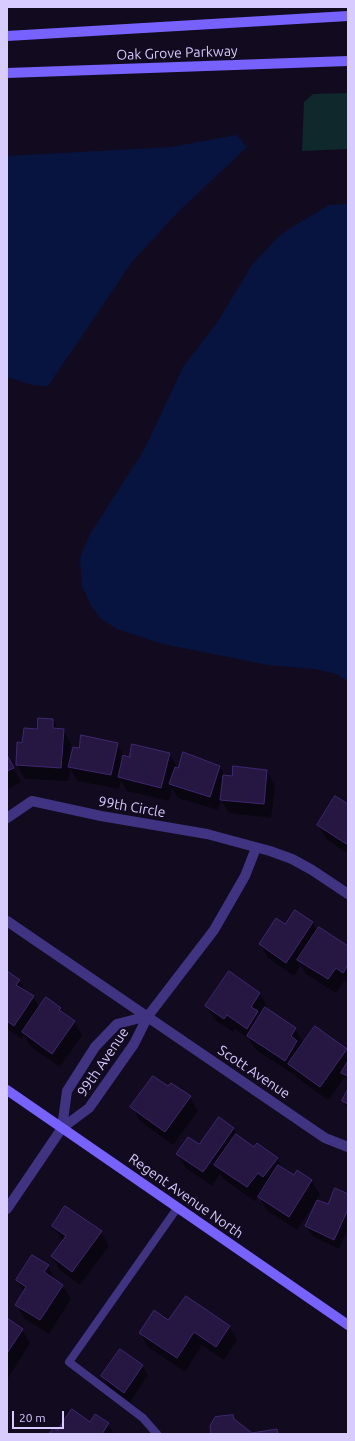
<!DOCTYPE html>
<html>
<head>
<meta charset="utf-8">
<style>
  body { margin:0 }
  #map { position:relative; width:355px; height:1441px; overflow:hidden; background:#120b20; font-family:Ubuntu,sans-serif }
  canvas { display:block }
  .frame { position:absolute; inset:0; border:8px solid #d7cbff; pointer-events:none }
  .scale { position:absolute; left:12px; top:1411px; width:52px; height:18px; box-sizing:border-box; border:2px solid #d7cbff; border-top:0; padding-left:5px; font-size:12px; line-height:14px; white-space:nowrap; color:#d7cbff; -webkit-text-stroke:3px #120b20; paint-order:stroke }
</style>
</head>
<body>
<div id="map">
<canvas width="355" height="1441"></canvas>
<div class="frame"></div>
<div class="scale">20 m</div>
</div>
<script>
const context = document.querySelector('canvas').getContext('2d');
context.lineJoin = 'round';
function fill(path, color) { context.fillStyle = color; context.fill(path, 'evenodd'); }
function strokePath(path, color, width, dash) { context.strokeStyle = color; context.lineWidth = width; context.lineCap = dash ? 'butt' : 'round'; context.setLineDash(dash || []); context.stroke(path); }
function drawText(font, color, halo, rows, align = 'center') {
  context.font = font + ' Ubuntu,sans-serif'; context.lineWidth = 4; context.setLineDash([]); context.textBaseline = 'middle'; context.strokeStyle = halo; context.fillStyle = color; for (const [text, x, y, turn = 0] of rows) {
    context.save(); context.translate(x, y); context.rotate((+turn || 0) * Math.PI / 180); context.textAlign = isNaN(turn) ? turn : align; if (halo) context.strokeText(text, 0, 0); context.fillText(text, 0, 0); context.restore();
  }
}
fill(new Path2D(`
  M348 93V149L302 151 304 102 313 94Z`), '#0e282b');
fill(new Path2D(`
  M237 135 247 147 177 213 132 262 48 386 32 385 7 377V156L171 147Z
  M348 204V681L336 674 315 669 268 665 163 644 117 629 101 619 92 607 82 586 80 557 90 534 144 450 183 367 216 324 252 265 278 237 289 229 329 205Z`), '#06143f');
fill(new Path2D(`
  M53 720 58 729 63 730 71 744 70 756 79 749 117 744 125 757 130 758 169 754 179 770 220 766 225 777H232L267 771 275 785 271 818 229 813 221 800 218 810 178 798 172 788 169 801 127 791 121 780 119 789 77 781 70 768 69 781 25 779 17 765 23 744Z
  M7 756 21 782 7 790Z
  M348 805V854L326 839 318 825Z
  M313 923 317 931 348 947V983L344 981 336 993 306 974 301 965 294 976 268 958 260 944 286 926Z
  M7 972 19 980 26 992 33 996 40 1008H60L64 1015 74 1021 82 1035 60 1067 31 1047 24 1035 22 1039 7 1029Z
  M260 994 268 1008 267 1009 295 1028 304 1044 346 1050 348 1053V1082L345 1077 328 1100 297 1078 294 1073 293 1074 256 1050 248 1038 235 1029 233 1032 215 1020 206 1006Z
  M168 1088 190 1097 198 1111 173 1145 140 1121 132 1107Z
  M348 1091V1109L343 1101Z
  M219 1118 234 1129 238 1136 255 1149 277 1158 283 1169 294 1176 297 1172 312 1181 320 1195 297 1230 267 1211 259 1196 255 1201 223 1179 220 1174 212 1186 186 1168 177 1154 199 1145Z
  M348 1195V1234L347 1232 339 1249 312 1236 306 1226 328 1206Z
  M53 1226 101 1232 109 1246 80 1285 60 1270 52 1256 63 1241Z
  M48 1266 56 1281 63 1285 71 1299 49 1334 25 1319 17 1305 24 1292 17 1280Z
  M7 1319 22 1329 30 1343 7 1380Z
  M169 1321 229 1326 237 1340 224 1360 202 1345 185 1372 148 1347 140 1333Z
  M143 1366 148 1375 130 1402 108 1386 103 1376Z
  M91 1423 108 1424 114 1434H50Z`), '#0007');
const building = new Path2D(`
  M38 718 53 719V728L64 729 61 768 16 765 17 742 22 743 24 728 37 729Z
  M81 735 118 743 111 775 68 767 73 747 79 748Z
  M132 744 170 753 161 788 118 777 123 755 129 757Z
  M183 752 220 766 210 797 169 784 175 767 178 768Z
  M7 755 14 768 7 771Z
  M233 766 267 770 264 804 220 800 223 775 232 776Z
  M335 796 348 804V845L317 825Z
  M295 910 313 922 286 963 259 944 276 918 285 924Z
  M319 927 348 946V965L343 973 336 968 328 979 297 960Z
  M7 971 20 980 16 985 34 996 14 1026 7 1021Z
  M229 971 260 993 251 1007 258 1011 247 1029 227 1015 224 1019 205 1006Z
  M46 997 61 1008 59 1010 75 1021 52 1054 22 1032Z
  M265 1007 296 1028 291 1036 297 1041 285 1061 247 1036Z
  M315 1026 347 1049 320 1087 288 1064Z
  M348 1061V1076L341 1073Z
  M153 1076 168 1086 171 1083 191 1096 165 1132 130 1107Z
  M348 1089V1104L342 1101Z
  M219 1117 234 1128 203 1172 176 1154 188 1137 199 1144Z
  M236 1134 254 1147 257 1143 278 1158 263 1177 258 1173 247 1187 214 1165Z
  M278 1165 294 1175 297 1170 312 1180 289 1217 258 1197Z
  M335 1188 348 1194V1209L334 1240 305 1226 317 1200 328 1204Z
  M65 1206 102 1231 72 1272 51 1256 66 1236 52 1226Z
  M32 1255 49 1265 44 1272 63 1285 40 1320 15 1305 26 1287 16 1280Z
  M186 1296 230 1326 216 1347 194 1332 177 1358 139 1333 154 1310 168 1320Z
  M7 1318 23 1329 7 1353Z
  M120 1349 143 1365 124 1393 101 1376Z
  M72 1409 90 1422 95 1414 109 1423 102 1434H49L53 1428 57 1430Z
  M233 1415 234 1419 252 1433 277 1429 278 1434H211L210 1426 215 1417Z`);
fill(building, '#251742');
strokePath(building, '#3e2770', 1);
strokePath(new Path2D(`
  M157 1434 143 1418 69 1362 178 1207`), '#403482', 8);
strokePath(new Path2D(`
  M7 818 32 801 101 816 207 834 270 851 292 859 312 870 348 894
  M7 921 325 1138 348 1147
  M62 1128 67 1091 95 1047 117 1024 148 1016
  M7 1209 62 1128 89 1108 134 1044 148 1016 214 930 245 876 256 848`), '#403482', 10);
strokePath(new Path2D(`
  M7 36 348 16
  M7 73 348 61
  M7 1090 348 1325`), '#7862ff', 10);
drawText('14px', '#d7cbff', '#120b20', [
  ["Oak Grove Parkway",177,53,-2],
  ["99th Circle",132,807,10],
  ["99th Avenue",103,1062,-56],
  ["Scott Avenue",254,1072,34],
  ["Regent Avenue North",186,1196,35]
]);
</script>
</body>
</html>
